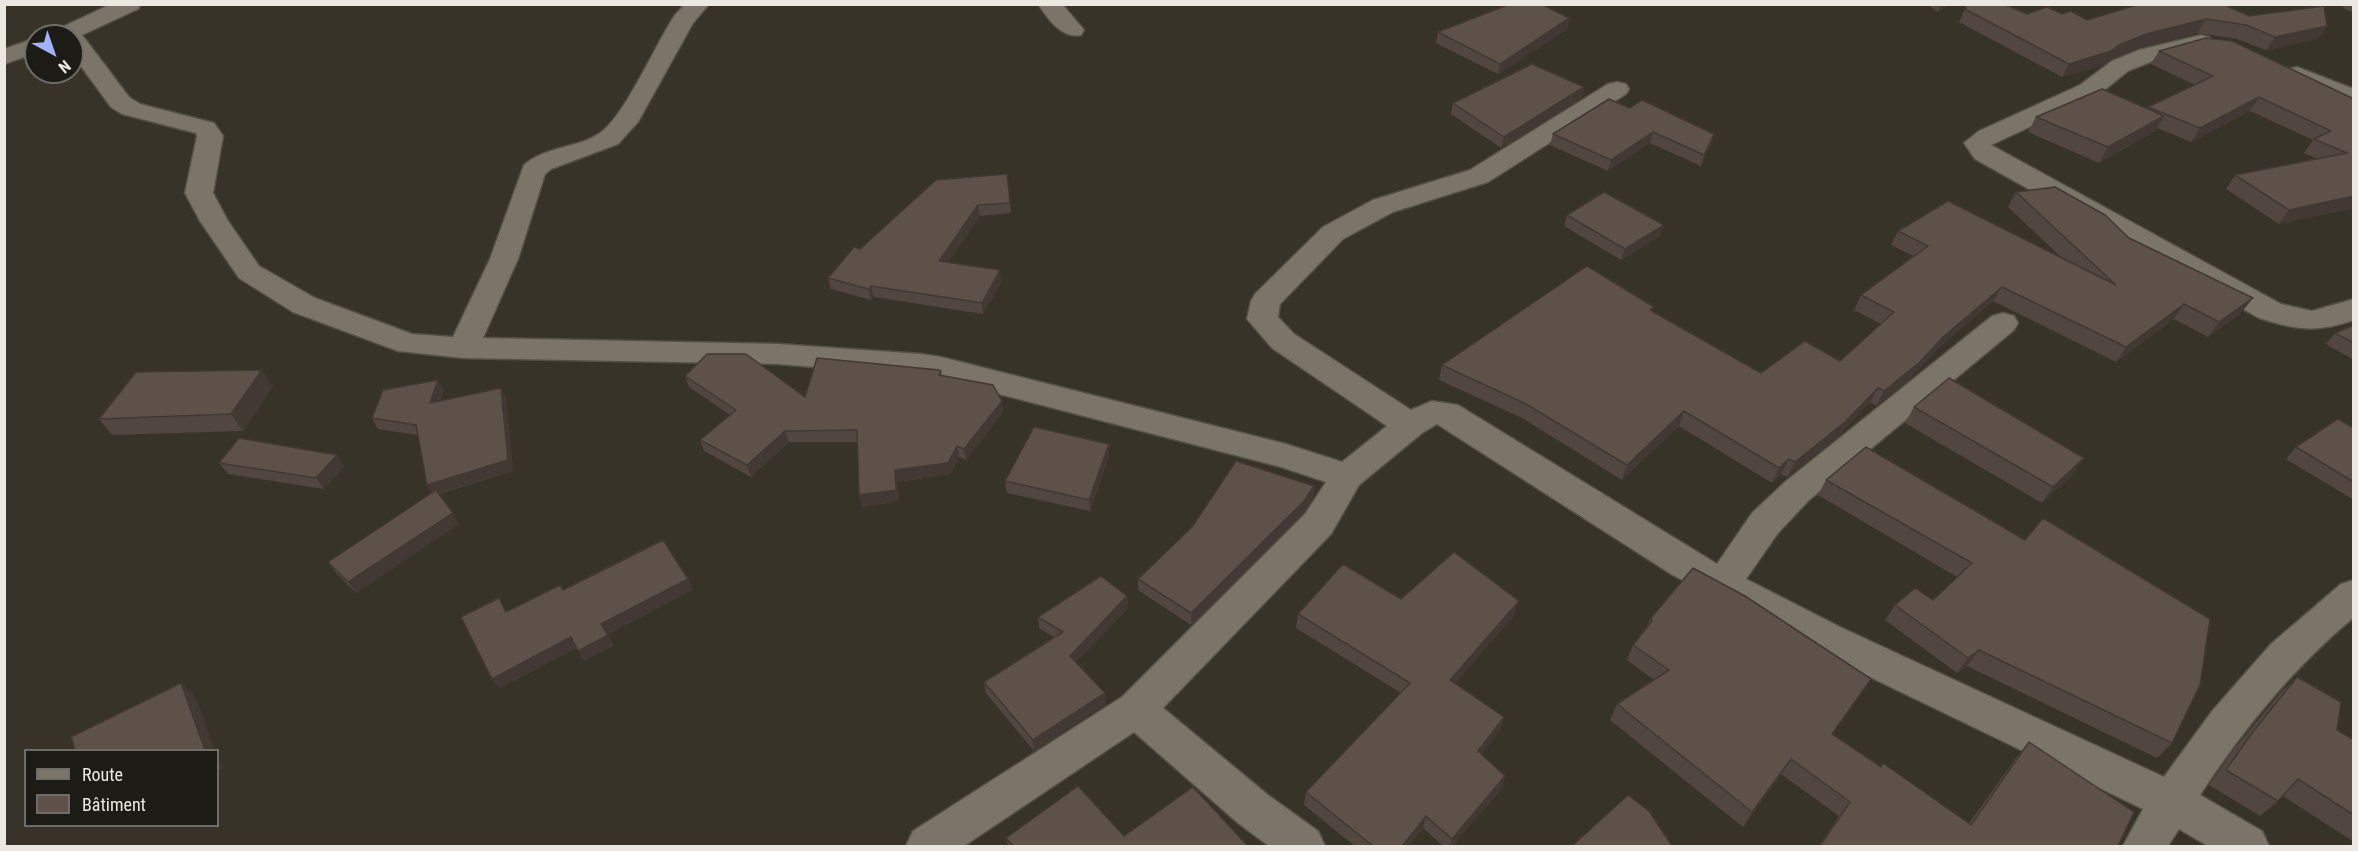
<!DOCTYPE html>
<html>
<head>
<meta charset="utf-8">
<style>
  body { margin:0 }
  #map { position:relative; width:2358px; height:851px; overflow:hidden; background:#383328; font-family:"Roboto Condensed",sans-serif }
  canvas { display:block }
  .frame { position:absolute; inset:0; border:6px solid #ebe8e1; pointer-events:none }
  .legend { position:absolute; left:24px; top:749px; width:195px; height:78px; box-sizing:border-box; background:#1d1b16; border:2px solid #6f6d67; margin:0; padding:8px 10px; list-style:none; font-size:18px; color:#ebe8e1 }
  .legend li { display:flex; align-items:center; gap:12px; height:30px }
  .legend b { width:30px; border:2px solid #6f6d67 }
  .north { position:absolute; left:24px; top:24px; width:60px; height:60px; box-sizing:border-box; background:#1d1b16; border:2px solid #6f6d67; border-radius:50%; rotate:140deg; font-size:16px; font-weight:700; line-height:24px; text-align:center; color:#ebe8e1 }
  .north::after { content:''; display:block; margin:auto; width:21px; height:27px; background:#a3b2fd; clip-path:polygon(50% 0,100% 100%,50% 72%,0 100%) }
</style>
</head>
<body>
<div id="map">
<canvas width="2358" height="851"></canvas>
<div class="frame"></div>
<ul class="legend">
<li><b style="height:8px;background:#7b7468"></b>Route</li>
<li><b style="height:16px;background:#5e514a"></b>Bâtiment</li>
</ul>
<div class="north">N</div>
</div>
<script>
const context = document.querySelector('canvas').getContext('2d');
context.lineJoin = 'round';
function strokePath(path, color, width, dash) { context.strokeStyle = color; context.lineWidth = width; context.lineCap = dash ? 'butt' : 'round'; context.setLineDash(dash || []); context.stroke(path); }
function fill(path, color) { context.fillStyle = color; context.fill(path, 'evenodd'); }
const minor = new Path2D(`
  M111 4H141L138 9 82 35 129 97 140 104 214 123 223 136 213 193 228 221 259 266 315 298 412 334 453 337 490 259 524 165C546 146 579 148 600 133 625 116 656 43 675 15L685 4H709L693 23 638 122 618 144 551 169 545 174 518 259 483 338 778 344 921 354 941 357 1286 444 1342 462 1387 426 1272 348 1247 319 1251 301 1255 294 1323 227 1373 200 1470 170 1608 84 1617 82 1626 84 1629 89 1626 94 1488 182 1393 212 1343 239 1280 304 1278 317 1294 334 1411 410 1432 401 1458 405 1717 564 1752 513 1785 482 1992 316 2003 313 2014 316 2018 323 2014 330 1809 500 1778 533 1746 579 1840 627 2164 777 2213 710 2271 644 2341 584 2354 580V617C2293 668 2243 729 2200 795L2262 831 2269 846H2208L2179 829 2168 846H2123L2143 809 1812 649 1671 574 1437 424 1422 433 1359 485 1331 534 1163 708 1268 795 1318 831 1325 846H1269L1238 823 1134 732 964 846H906L913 831 1122 697 1305 514 1326 482 1281 467 941 379 921 376 778 364 463 358 398 351 293 312 239 278 200 221 185 193 197 136 196 133 122 114 111 107 72 54V36H51L54 31Z
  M1038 4H1062L1084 30 1081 35C1062 39 1048 19 1038 4Z
  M2201 35 2209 37 2213 42 2209 47 2155 60 2128 71 2098 95 1991 145 2281 304 2312 311 2354 299V320C2316 333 2297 330 2259 318L1975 159 1964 143 1979 131 2080 85 2112 61 2139 50Z
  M36 38V53L4 64V49Z
  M2297 67 2354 89V105L2289 79 2285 74 2289 69Z`);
strokePath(minor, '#555046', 3);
fill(minor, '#7b7468');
fill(new Path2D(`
  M1927 4H1949L1938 12Z
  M1967 4 2027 14H2062L2087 20 2249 16 2318 39 2266 50 2237 39 2197 33 2138 48 2111 59 2103 65 2062 77 1959 22Z
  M2346 4H2354V13L2343 8Z
  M1569 18 1567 29 1498 74 1436 43 1438 32Z
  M2159 51 2354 99V208L2279 224 2226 189 2235 175 2318 159 2304 153 2313 140 2250 111 2191 142 2157 128 2155 131 2099 163 2028 132 2036 117 2148 109 2195 85 2151 64Z
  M1582 98 1501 148 1451 114 1453 103Z
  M1609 99 1711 144 1701 166 1650 143 1608 171 1550 145 1553 134Z
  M1007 174 1011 213 980 216 948 262 1002 281 983 314 874 297 871 300 831 289 828 278 860 249Z
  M2016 192 2129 238 2241 313 2208 337 2174 319 2116 362 1993 301 1934 352 1912 377 1876 406 1870 402 1837 437 1787 477 1781 474 1772 483 1679 426 1622 480 1522 418 1439 380 1442 365 1653 312 1761 373 1840 361 1881 324 1854 310 1861 295 1913 256 1891 245 1898 231 2063 259 2008 207Z
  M1567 215 1664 225 1660 236 1621 260 1564 226Z
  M2354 325V360L2326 344 2335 333Z
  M941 371 942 375 1002 401 1003 412 966 460 959 457 951 474 897 482 899 501 862 507 858 442H789L751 477 704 451 700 440 730 415 689 387 685 376 805 397Z
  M273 386 243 431 112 435 99 419Z
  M501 388 506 399 513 471 439 494 459 524 356 593 336 573 328 562 432 493 417 435 378 429 372 418 444 390 440 401Z
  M1914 407 2084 458 2072 475 2042 503 1905 423Z
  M2354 428V500L2286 459 2296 447Z
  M1109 444V456L1090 511 1007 493 1005 481Z
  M1866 447 2172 743 2157 758 1967 666 1957 673 1885 620 1895 605 1933 600 1957 577 1818 495 1826 480Z
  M337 455 344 466 324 489 228 474 219 463Z
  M1314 486 1313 497 1303 513 1191 625 1138 590V579Z
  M1127 596 1128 608 1076 662 1105 693 1106 704 1034 751 986 693 984 682 1055 638 1039 628 1038 617Z
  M1401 599 1515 614 1455 683 1504 717 1500 730 1481 754 1505 776 1501 789 1452 846H1443L1423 828 1408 846H1355L1304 805 1306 792 1401 693 1296 628 1298 614Z
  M1651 618 1969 823 2016 758 2029 742 2118 846H1819L1839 816 1781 774 1743 827 1610 720 1617 704 1654 680 1627 660 1633 645 1646 628Z
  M2297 677 2337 730 2354 740V842L2283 796 2278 801 2260 816 2209 785 2235 748 2280 693Z
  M1124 836 1248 846H1008L1006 838Z`), '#514640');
fill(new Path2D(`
  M1941 4H1949L1938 12Z
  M1569 18 1567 29 1498 74 1500 64Z
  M2206 19 2197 33 2138 48 2111 59 2103 65 2062 77 2069 64 2146 34Z
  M2327 26 2318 39 2266 50 2275 37Z
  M1584 87 1582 98 1501 148 1504 137Z
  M2259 97 2250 111 2191 142 2200 128Z
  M2164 116 2155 131 2099 163 2108 147Z
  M1653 132 1650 143 1608 171 1611 160Z
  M1714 134 1711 144 1701 166 1704 155Z
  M2354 196V208L2279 224 2289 210Z
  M978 205 980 216 941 272 939 261Z
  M1664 225 1660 236 1621 260 1625 249Z
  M1000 270 1002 281 983 314 982 303Z
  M871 286 874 297 871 300 869 289Z
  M2002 287 1993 301 1934 352 1912 377 1876 406 1884 391 1943 337Z
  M2253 298 2241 313 2208 337 2219 322Z
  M2184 304 2174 319 2116 362 2126 347Z
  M262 370 273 386 243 431 231 414Z
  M438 380 444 390 436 413 430 403Z
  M501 388 506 399 513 471 433 495 427 485Z
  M1878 388 1870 402 1837 437 1787 477 1795 462Z
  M1002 401 1003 412 966 460 964 449Z
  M1684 411 1679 426 1622 480 1627 465Z
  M785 431 789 442 751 477 747 465Z
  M1109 444V456L1090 511 1089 500Z
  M957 446 959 457 951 474 897 482 899 501 862 507 859 495 895 470Z
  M337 455 344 466 324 489 316 478Z
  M2084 458 2072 475 2042 503 2053 487Z
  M1789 459 1781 474 1772 483 1779 468Z
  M1314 486 1313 497 1303 513 1191 625V613Z
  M453 513 459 524 356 593 348 582Z
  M688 579 693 590 607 635 601 624Z
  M1127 596 1128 608 1071 667 1070 656Z
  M1519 601 1515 614 1447 693 1450 680Z
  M608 635 614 646 584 661 578 651Z
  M571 637 577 648 499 689 492 679Z
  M1979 650 1967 666 1957 673 1968 658Z
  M181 683 196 698 215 750H205Z
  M1105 693 1106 704 1034 751 1033 740Z
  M1504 717 1500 730 1474 764 1478 751Z
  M218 757 222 768 218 770Z
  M1791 759 1781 774 1743 827 1752 812Z
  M1505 776 1501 789 1452 846H1450L1452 839Z
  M1426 816 1423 828 1408 846H1402Z`), '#423934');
const building = new Path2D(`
  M1510 4H1541L1569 18 1500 64 1438 32Z
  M1967 4H2004L2027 14 2047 7 2062 14 2071 11 2087 20 2140 4H2223L2249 16 2324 6 2327 26 2275 37 2246 25 2206 19 2146 34 2119 45 2111 51 2069 64 1965 9Z
  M2206 38 2232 41 2354 99V196L2289 210 2235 175 2347 153 2314 139 2331 131 2259 97 2200 128 2148 107 2213 76 2159 51Z
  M1532 64 1584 87 1504 137 1453 103Z
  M2102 89 2164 116 2108 147 2036 117Z
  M1609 99 1630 108 1642 100 1714 134 1704 155 1653 132 1611 160 1553 134Z
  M1007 174 1010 203 978 205 939 261 1000 270 982 303 871 286 869 289 828 278 854 247 860 249 936 180Z
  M2055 187 2105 215 2129 238 2253 298 2219 322 2184 304 2126 347 2002 287 1943 337 1920 362 1884 391 1878 388 1845 422 1795 462 1789 459 1779 468 1684 411 1627 465 1526 404 1442 365 1587 266 1654 307 1650 310 1761 373 1805 341 1840 361 1894 312 1861 295 1928 246 1898 231 1948 201 2116 285 2016 192Z
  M1604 192 1664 225 1625 249 1567 215Z
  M2354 325V343L2335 333Z
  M707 354H746L805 397 817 358 939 370 941 371 939 375 993 385 1002 401 964 449 957 446 948 463 895 470 896 490 859 495 857 430 785 431 747 465 700 440 736 410 685 376Z
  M262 370 231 414 99 419 136 372Z
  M1949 378 2084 458 2053 487 1914 407Z
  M438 380 430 403 501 388 508 460 427 485 416 425 372 418 383 390Z
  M2338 419 2354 428V482L2296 447Z
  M1034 427 1109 444 1089 500 1005 481Z
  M239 438 337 455 316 478 219 463Z
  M1866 447 2025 540 2043 518 2210 619 2200 685 2172 743 1979 650 1968 658 1895 605 1915 588 1933 600 1972 563 1826 480Z
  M1236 461 1314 486 1304 501 1191 613 1138 579 1192 527Z
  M436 490 453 513 348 582 328 562Z
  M663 540 688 579 601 624 608 635 578 651 571 637 492 679 461 617 499 598 506 612 560 585 563 590Z
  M1454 552 1519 601 1450 680 1504 717 1478 751 1505 776 1452 839 1426 816 1402 846H1373L1306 792 1410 683 1298 614 1343 564 1401 599Z
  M1693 568 1745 596 1871 679 1832 734 1881 767 1883 763 1971 825 2029 742 2134 812 2118 846H1820L1850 802 1791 759 1752 812 1617 704 1669 670 1633 645 1652 621 1651 618Z
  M1101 576 1127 596 1070 656 1105 693 1033 740 984 682 1063 632 1038 617Z
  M2297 677 2341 702 2337 730 2354 740V815L2298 779 2278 801 2226 770 2252 733Z
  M181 683 205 750H75L71 737Z
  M1078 786 1124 836 1193 787 1248 846H1013L1006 838Z
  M1628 795 1649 811 1672 846H1572Z`);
fill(building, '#5e514a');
strokePath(building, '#423934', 1.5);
</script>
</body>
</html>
